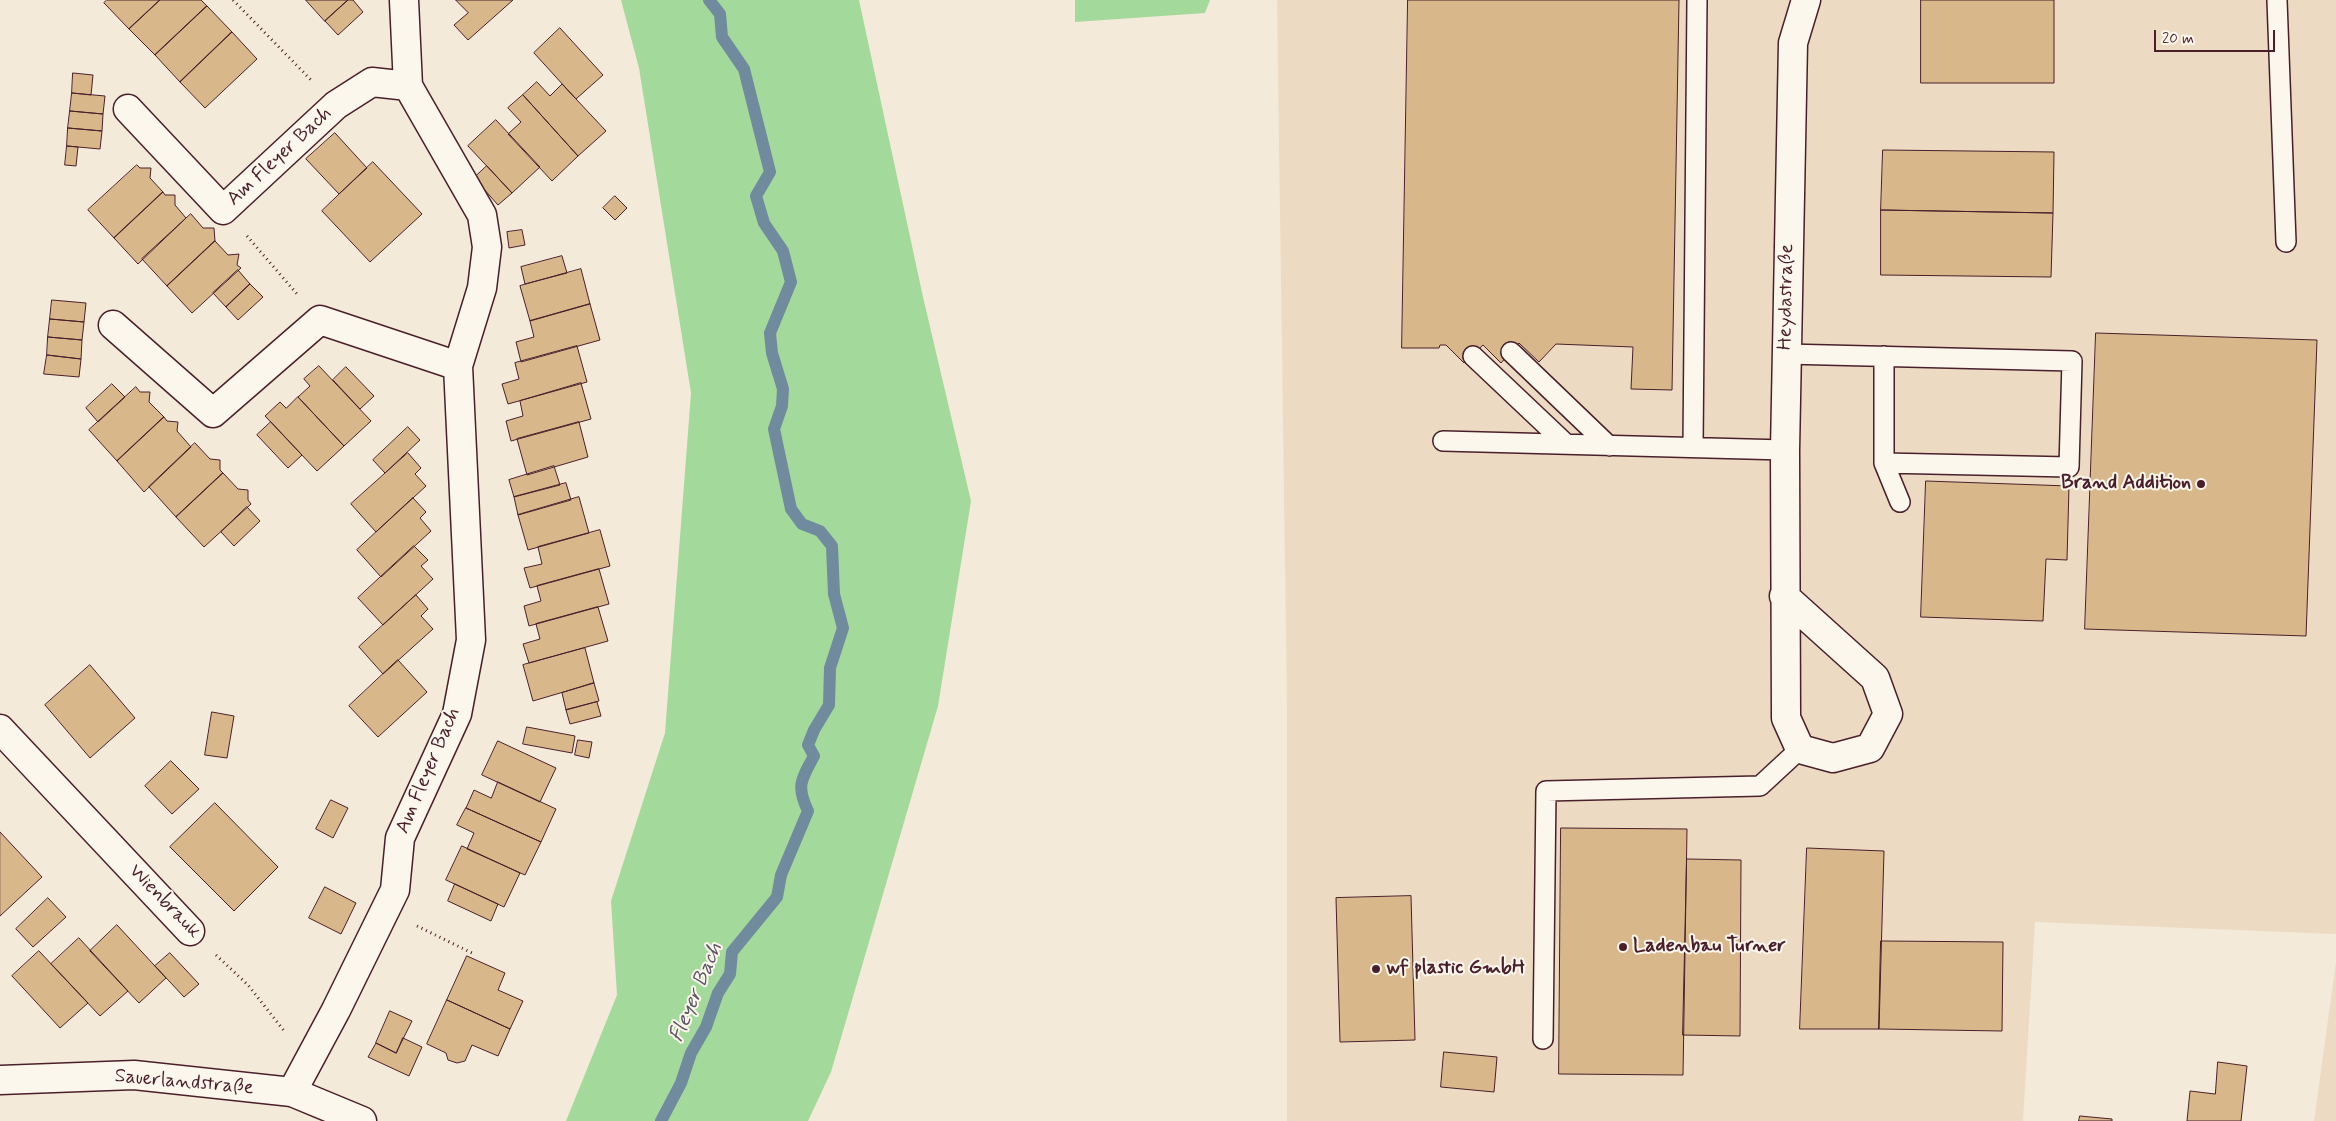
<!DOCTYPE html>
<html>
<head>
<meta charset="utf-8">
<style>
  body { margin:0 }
  #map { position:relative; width:2336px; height:1121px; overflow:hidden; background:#f4ead9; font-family:Mynerve,sans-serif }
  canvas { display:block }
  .scale { position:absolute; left:2154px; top:30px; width:121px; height:22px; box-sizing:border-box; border:2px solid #4a1f2b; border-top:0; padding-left:6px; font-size:15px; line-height:18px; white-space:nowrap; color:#4a1f2b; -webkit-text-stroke:4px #fbf7ec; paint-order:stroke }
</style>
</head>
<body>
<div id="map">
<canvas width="2336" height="1121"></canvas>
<div class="scale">20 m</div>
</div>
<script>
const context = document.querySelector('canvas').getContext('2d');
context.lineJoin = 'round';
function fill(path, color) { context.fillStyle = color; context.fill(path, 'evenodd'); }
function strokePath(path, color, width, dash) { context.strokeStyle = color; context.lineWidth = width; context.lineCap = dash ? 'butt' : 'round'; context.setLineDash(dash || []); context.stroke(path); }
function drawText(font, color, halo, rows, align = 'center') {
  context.font = font + ' Mynerve,sans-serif'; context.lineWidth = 4; context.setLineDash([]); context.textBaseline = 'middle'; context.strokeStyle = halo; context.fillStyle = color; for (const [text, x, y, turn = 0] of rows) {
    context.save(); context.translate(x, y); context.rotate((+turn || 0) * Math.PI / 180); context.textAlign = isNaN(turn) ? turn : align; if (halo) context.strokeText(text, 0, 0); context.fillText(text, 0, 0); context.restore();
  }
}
fill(new Path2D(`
  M1277 0H2336V934L2035 922 2023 1121H1287V708Z
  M2336 962V1121H2314Z`), '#ecdbc2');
fill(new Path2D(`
  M621 0H859L923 297 971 501 938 706 831 1072 808 1121H566L617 995 611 901 665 733 691 393 639 68Z
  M1075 0H1210L1205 13 1075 22Z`), '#a4d99c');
strokePath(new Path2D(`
  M661 1121 681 1083 691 1053 706 1027 718 993 730 974 732 952 777 897 781 875 808 811C796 786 801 780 814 756L808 745 814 730 829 705 830 668 843 628 834 594 832 546 820 531 802 524 791 509 774 429 782 406 783 389 772 353 770 333 791 282 783 251 764 223 756 196 770 172 744 69 722 37 720 14 709 0`), '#708a9e', 12);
const building = new Path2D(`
  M107 0H160L129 29 104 3Z
  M160 0H201L207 6 155 55 129 29Z
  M306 0H348L325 21Z
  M348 0H353L363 12 338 35 325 21Z
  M456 0H513L468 40 454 25 468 13Z
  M1408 0H1679L1672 390 1631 389 1633 347 1556 344 1539 362 1519 343 1501 363 1483 345 1464 363 1446 345H1440L1439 348H1402Z
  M1921 0H2054V83H1921Z
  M207 6 232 32 180 82 155 55Z
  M560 28 603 75 576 99 534 53Z
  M232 32 257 59 205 108 180 82Z
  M73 73 93 75 91 95 72 93Z
  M537 82 550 96 562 84 606 131 578 156 523 95Z
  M72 93 105 96 103 114 70 111Z
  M523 95 578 156 552 181 508 134 521 122 508 108Z
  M70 111 103 114 102 131 68 128Z
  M496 120 540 167 512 193 468 146Z
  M68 128 102 131 100 149 67 146Z
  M335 133 367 168 339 194 306 159Z
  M67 146 78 147 76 166 65 165Z
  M1883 150 2054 152 2053 213 1881 210Z
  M373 162 422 214 370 262 322 211Z
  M137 165 140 168H151L150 178 163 192 114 238 88 210Z
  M487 166 512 193 498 205 474 178Z
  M163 192 165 195H175V205L186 218 138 264 114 238Z
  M615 196 627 208 615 220 603 208Z
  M1881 210 2053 213 2051 277 1881 275Z
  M191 214 203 228H214L215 241 167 286 142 259Z
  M522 230 525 245 509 248 507 232Z
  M215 241 228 255 239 254 237 265 241 268 192 313 167 286Z
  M562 256 567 273 525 284 521 267Z
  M581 269 590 304 530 321 520 286Z
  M238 270 250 284 226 307 213 293Z
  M250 284 263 297 238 320 226 307Z
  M52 300 86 303 84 322 50 319Z
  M590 304 600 340 521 362 516 342 534 337 530 321Z
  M50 319 84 322 82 340 48 337Z
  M2096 333 2317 340 2306 636 2085 629Z
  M48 337 82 340 81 359 47 355Z
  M577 346 587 382 508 404 502 384 519 379 515 363Z
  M47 355 81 359 79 377 44 374Z
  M319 366 371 421 344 446 298 397 310 386 304 379Z
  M346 367 374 396 360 409 333 380Z
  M581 383 591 419 511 441 506 421 523 416 520 401Z
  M112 384 125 397 98 422 86 408Z
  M136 387 140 392H150L149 402 164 417 117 461 89 430Z
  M298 397 344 446 317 471 265 416 280 402 286 408Z
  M164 417 167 421 178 422 177 431 191 447 144 492 117 461Z
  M271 422 302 455 288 468 257 435Z
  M579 422 588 457 527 475 517 439Z
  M408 427 420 440 385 473 373 460Z
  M195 443 210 459 220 460V470L223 473 176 517 149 487Z
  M408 453 421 468 415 474 426 486 376 532 351 504Z
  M554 466 560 485 514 497 509 480Z
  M223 473 238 489 248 490V500L251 504 204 547 176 517Z
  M1926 481 2069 486 2067 560 2046 559 2043 621 1921 617Z
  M566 483 571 500 518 515 514 497Z
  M579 497 589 533 528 550 518 515Z
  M413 498 426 512 420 518 431 531 381 577 357 550Z
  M247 507 260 521 234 546 221 532Z
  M600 530 610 566 530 588 524 568 542 564 538 547Z
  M414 546 428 560 421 566 433 579 383 625 358 598Z
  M599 569 609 604 529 626 524 606 541 601 537 586Z
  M416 595 428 609 421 616 433 629 383 674 359 647Z
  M598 607 608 641 529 663 523 644 540 639 536 624Z
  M585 648 594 683 533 701 523 665Z
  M398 660 427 692 378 737 349 706Z
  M90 665 135 718 90 758 45 705Z
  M594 683 599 701 566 710 562 693Z
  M597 702 601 716 570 724 566 710Z
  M212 712 234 716 227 758 205 755Z
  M527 727 575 736 572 753 523 744Z
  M578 740 592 742 589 758 575 755Z
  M498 741 556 768 540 802 482 775Z
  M171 761 199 789 172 814 145 786Z
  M498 782 556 809 541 842 466 808 474 790 491 798Z
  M331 800 348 808 333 838 316 829Z
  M215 803 278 867 234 911 170 847Z
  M466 808 541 842 525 875 467 849 474 833 457 825Z
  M1561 828 1687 829 1683 1075 1559 1074Z
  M0 832 42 877 0 916Z
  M462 846 520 873 504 907 446 880Z
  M1807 848 1884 851 1879 1029H1800Z
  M1687 859 1741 860 1740 1036 1683 1035Z
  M455 884 498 904 491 921 448 901Z
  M325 887 356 903 341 934 309 918Z
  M1411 896 1415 1040 1340 1042 1336 898Z
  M48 898 66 917 33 947 16 929Z
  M117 925 166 978 139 1003 90 951Z
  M79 938 128 991 100 1016 51 964Z
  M1881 941 2003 942 2002 1031 1879 1029Z
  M39 951 88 1003 60 1028 12 976Z
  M170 953 199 984 184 997 155 966Z
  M467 956 505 973 498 990 523 1001 510 1029 447 1000Z
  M447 1000 510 1029 498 1056 472 1045 465 1061 457 1063 448 1060 446 1053 427 1044Z
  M390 1011 412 1021 396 1053 376 1043Z
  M403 1038 422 1047 409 1076 368 1057 376 1043 396 1053Z
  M1444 1052 1497 1057 1494 1092 1441 1087Z
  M2218 1062 2247 1066 2241 1121H2187L2190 1091 2215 1094Z
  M2080 1116 2112 1119V1121H2079Z`);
fill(building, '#d8b88b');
strokePath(building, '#4a1f2b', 1);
const service = new Path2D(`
  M2277 0 2286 242
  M1511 352 1609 446
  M1786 354 2072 361 2069 467 1884 463
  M1473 356 1566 444
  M1884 356V463L1900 502
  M1443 441 1785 450
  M1693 446 1697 0
  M1543 1039 1546 791 1760 786 1800 749`);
const minor = new Path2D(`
  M404 0 408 86
  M128 109 223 210 336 105 372 82 408 86 482 215 487 247 482 288 458 366 471 640 457 714 400 838 395 890 336 1010 292 1092
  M113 325 213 413 320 320 458 366
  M1784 596 1875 678 1888 714 1870 748 1833 758 1800 749 1786 718 1785 450 1793 43 1806 0
  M0 729 190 931`);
const tertiary = new Path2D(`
  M0 1080 134 1075 292 1092 362 1121`);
strokePath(service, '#4a1f2b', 22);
strokePath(minor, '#4a1f2b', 31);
strokePath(tertiary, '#4a1f2b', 31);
strokePath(new Path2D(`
  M233 0 311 80
  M247 236 297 294
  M417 926 472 953
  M216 955 248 985 285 1032`), '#4a1f2b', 3, [1, 4]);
strokePath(service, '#fbf7ec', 19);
strokePath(minor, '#fbf7ec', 28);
strokePath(tertiary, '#fbf7ec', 28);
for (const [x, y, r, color] of [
  [2201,484,5,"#4a1f2b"],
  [1623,947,5,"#4a1f2b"],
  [1376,969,5,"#4a1f2b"]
]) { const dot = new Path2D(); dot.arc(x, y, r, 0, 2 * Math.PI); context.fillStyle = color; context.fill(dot); strokePath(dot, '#fbf7ec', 2); }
drawText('20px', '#4a1f2b', '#fbf7ec', [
  ["Am Fleyer Bach",280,157,-43],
  ["Heydastraße",1787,297,-89],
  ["Am Fleyer Bach",429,771,-67],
  ["Wienbrauk",164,902,46],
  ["Sauerlandstraße",184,1083,5]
]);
drawText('bold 20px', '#4a1f2b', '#fbf7ec', [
  ["Brand Addition",2191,484,"right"],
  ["Ladenbau Turner",1633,947],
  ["wf plastic GmbH",1386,969]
], 'left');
drawText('italic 21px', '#5d5465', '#fbf7ec', [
  ["Fleyer Bach",697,993,-67]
]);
</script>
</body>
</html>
